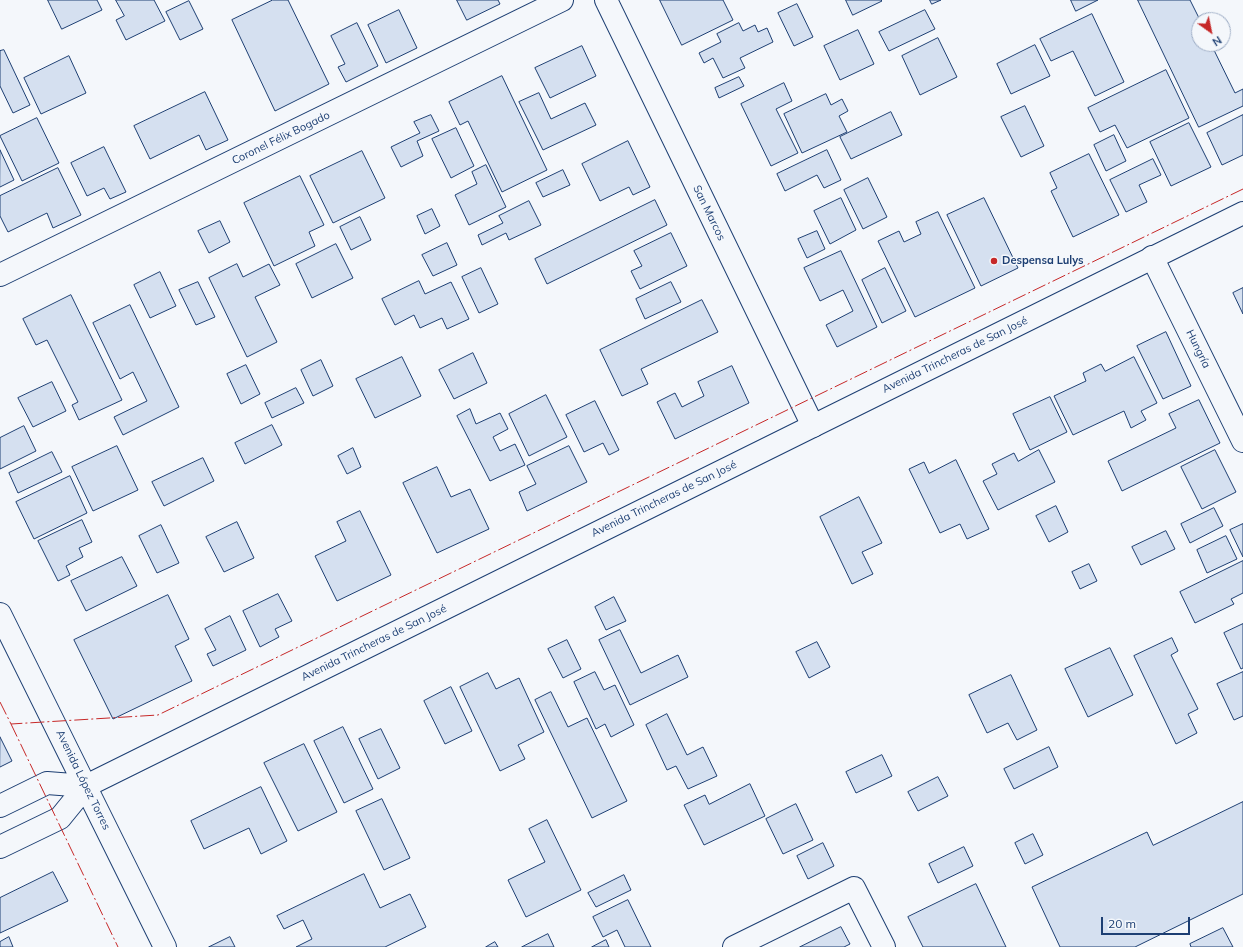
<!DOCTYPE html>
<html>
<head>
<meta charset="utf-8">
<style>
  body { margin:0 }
  #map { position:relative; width:1243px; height:947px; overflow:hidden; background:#f4f7fb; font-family:Mulish,sans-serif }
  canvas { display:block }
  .north { position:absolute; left:1191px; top:12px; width:40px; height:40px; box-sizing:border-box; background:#f4f7fb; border:1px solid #9eadc5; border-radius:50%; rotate:147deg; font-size:11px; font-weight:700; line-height:16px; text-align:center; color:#1d3f73 }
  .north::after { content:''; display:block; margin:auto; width:14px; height:18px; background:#c62828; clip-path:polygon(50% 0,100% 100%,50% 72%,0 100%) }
  .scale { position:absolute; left:1101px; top:917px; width:89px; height:18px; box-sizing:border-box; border:2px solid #1d3f73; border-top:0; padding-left:5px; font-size:12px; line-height:14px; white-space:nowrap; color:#1d3f73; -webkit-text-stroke:3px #f4f7fb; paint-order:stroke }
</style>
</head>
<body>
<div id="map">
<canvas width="1243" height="947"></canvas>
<div class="north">N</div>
<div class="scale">20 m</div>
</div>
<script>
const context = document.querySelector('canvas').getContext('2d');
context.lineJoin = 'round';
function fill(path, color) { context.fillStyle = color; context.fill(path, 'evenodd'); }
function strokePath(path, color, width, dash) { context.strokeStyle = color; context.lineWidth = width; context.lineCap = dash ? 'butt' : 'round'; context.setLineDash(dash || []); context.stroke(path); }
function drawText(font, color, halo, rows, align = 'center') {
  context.font = font + ' Mulish,sans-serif'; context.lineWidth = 3; context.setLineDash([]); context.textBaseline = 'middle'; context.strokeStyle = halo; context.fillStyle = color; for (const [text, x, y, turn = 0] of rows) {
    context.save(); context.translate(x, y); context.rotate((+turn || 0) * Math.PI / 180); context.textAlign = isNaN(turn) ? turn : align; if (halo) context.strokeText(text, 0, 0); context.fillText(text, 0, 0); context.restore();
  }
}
const building = new Path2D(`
  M48 0H97L102 10 62 29Z
  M116 0H154L165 21 126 40 116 20 124 16Z
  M273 0H288L329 84 275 111 232 20Z
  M457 0H498L500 4 467 20Z
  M660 0H723L733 20 682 45Z
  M846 0H881L882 1 853 15Z
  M930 0H941L932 4Z
  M1071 0H1098L1076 11Z
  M1138 0H1190L1200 20 1199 44H1211L1235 93 1243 89V106L1199 127Z
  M189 1 203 29 180 40 166 12Z
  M797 4 813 37 794 46 778 13Z
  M399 10 417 48 386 63 368 25Z
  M925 10 935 29 889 51 879 32Z
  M1092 14 1124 82 1095 96 1073 51 1051 61 1040 39Z
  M357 23 378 66 346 82 338 67 345 64 331 36Z
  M739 23 743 31 755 25 758 32 767 28 773 42 740 58 745 68 723 78 713 58 704 63 699 53 721 42 717 34Z
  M858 30 874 64 840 80 824 46Z
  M938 38 957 77 920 95 902 56Z
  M1035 45 1050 76 1011 94 997 64Z
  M582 46 596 76 550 98 535 68Z
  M4 50 30 105 13 113 0 86V51Z
  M69 56 86 93 41 114 24 78Z
  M1166 70 1189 118 1127 148 1115 125 1100 132 1088 108Z
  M502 76 547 170 502 192 468 121 460 125 449 102Z
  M739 77 744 86 719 98 715 88Z
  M784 83 792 101 776 109 798 153 771 166 741 104Z
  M205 92 228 140 206 150 199 135 150 159 134 126Z
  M539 93 551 119 585 103 596 125 543 150 519 102Z
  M826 94 831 105 842 99 848 111 839 116 847 132 802 153 784 114Z
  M1025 106 1044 146 1021 157 1001 117Z
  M891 112 902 135 851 159 840 137Z
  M431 115 439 131 417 141 423 156 401 167 391 147 420 133 414 122Z
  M1243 115V155L1222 165 1207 133Z
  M37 118 59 163 22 181 0 136Z
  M1189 123 1211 167 1171 186 1150 142Z
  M456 128 474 166 451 178 432 139Z
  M1114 135 1126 161 1106 171 1094 145Z
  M628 141 650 187 633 195 629 187 600 201 582 164Z
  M104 147 126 192 110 199 104 188 87 196 71 163Z
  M0 150 14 180 0 187Z
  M827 150 841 180 824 188 817 175 785 191 777 174Z
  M362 151 385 198 333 223 310 176Z
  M1089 154 1119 215 1073 237 1051 191 1057 188 1050 173Z
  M1153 159 1161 175 1139 185 1147 202 1126 212 1110 180Z
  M486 165 506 207 469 225 455 195 477 184 472 172Z
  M58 168 81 215 53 228 47 213 8 232 0 216V196Z
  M563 170 570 185 543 197 536 183Z
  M300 176 324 225 309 232 315 246 274 266 244 203Z
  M868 178 887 217 863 229 844 190Z
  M841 198 856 230 830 244 814 211Z
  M984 198 1018 268 981 286 947 215Z
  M655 200 667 225 547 284 535 259Z
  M529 201 541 225 509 240 506 233 482 245 478 235 503 223 499 216Z
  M432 209 440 226 425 234 417 216Z
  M938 212 975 288 915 317 878 241 899 231 904 242 921 234 916 222Z
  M360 217 371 240 351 250 340 227Z
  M220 221 230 242 209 253 198 231Z
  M817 231 825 249 807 258 798 239Z
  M671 233 687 266 640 289 631 271 642 266 634 251Z
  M447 243 457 265 433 276 422 255Z
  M336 244 353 278 312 298 296 264Z
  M841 251 877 327 837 347 826 325 853 311 843 290 820 301 804 268Z
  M237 264 243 277 269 264 280 285 255 297 277 342 247 357 209 278Z
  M481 268 498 304 479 313 462 277Z
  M885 268 906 311 882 323 862 280Z
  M160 272 176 306 150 318 134 285Z
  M419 281 425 294 451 282 469 319 447 329 442 318 420 328 414 315 395 325 382 299Z
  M198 282 215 317 196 325 179 290Z
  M671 282 681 302 645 319 636 299Z
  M1243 288V314L1233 293Z
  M71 295 122 400 79 420 72 405 78 402 47 340 36 345 23 319Z
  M702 300 718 332 641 369 648 384 622 396 600 350Z
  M130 305 179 407 123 435 114 417 147 401 133 372 120 379 93 323Z
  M1166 332 1191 386 1163 399 1137 346Z
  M473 353 487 383 454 399 439 370Z
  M402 357 421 396 375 418 356 379Z
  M1134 357 1157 403 1141 411 1146 420 1131 428 1124 411 1073 435 1054 396 1086 381 1083 373 1101 364 1105 371Z
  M321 360 333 386 313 396 301 370Z
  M246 365 260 394 241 404 227 374Z
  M732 366 749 403 675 439 657 402 675 393 682 407 704 396 698 382Z
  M52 382 66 411 33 427 18 398Z
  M296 388 304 403 272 418 265 403Z
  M546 395 567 437 529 456 509 414Z
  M1050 397 1067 432 1030 450 1013 414Z
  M1199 400 1220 443 1122 491 1108 461 1176 428 1169 414Z
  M595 401 619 450 609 455 603 443 584 452 566 415Z
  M470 409 476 424 500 413 508 429 493 437 500 451 515 444 525 465 490 481 457 416Z
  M272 425 282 445 245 464 235 443Z
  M24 426 36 451 0 469V438Z
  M117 446 138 490 93 511 72 467Z
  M569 446 587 482 527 511 519 492 536 484 527 466Z
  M353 448 361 467 347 474 338 456Z
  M1039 450 1055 482 998 510 983 481 997 474 992 464 1014 453 1018 461Z
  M1215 450 1236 492 1202 509 1181 467Z
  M52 452 62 472 18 493 9 473Z
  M203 458 214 481 164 506 152 482Z
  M956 460 989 529 967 539 960 524 940 533 909 469 924 462 929 473Z
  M437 467 451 497 470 489 489 529 437 553 403 483Z
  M70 476 87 513 34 539 16 502Z
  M859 497 882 543 862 552 873 574 852 584 820 517Z
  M1056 506 1068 532 1049 542 1036 516Z
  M1214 508 1223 526 1190 543 1181 524Z
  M360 511 391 575 337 601 315 556 346 541 337 522Z
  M82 520 92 542 79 548 83 557 66 566 70 575 58 581 38 541Z
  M237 522 254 558 224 572 206 537Z
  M1243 524V557L1230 530Z
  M161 525 179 563 157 573 139 536Z
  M1166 531 1175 549 1141 565 1132 547Z
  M1226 536 1237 559 1207 573 1197 550Z
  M122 557 137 586 86 611 71 581Z
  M1243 561V593L1231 599 1234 604 1195 623 1180 592Z
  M1089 564 1097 581 1080 589 1072 572Z
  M278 594 292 621 275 629 279 637 260 647 243 611Z
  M168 595 189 639 175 646 192 681 113 719 74 640Z
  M614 597 626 621 606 630 595 607Z
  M230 616 246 650 213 666 207 654 216 650 205 629Z
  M1243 624V668L1241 669 1224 633Z
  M620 630 641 673 678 655 688 677 630 705 599 640Z
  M1172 638 1178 651 1171 655 1198 709 1188 714 1197 733 1176 744 1134 656Z
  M567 640 581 669 563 678 548 649Z
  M817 642 830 667 809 678 796 652Z
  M1110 648 1133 695 1088 717 1065 669Z
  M595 672 604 690 615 685 634 725 611 737 605 724 596 729 574 682Z
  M1243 672V716L1234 720 1217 684Z
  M488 673 496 689 519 678 544 732 518 745 525 759 500 771 460 687Z
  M1011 675 1037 730 1017 740 1008 723 987 733 969 695Z
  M451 687 472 731 445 744 424 701Z
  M551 692 568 727 587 718 627 801 592 818 535 700Z
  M667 714 687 755 703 747 717 776 688 789 676 766 667 770 646 725Z
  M343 727 373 789 344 803 314 741Z
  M381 729 400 768 378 779 359 739Z
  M0 737 12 761 0 767Z
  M304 744 337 812 298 831 264 763Z
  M1049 747 1058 767 1014 789 1004 769Z
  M882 755 892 776 856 793 846 772Z
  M938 777 948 796 918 811 908 792Z
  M750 784 765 816 704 845 684 805 705 795 709 804Z
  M261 787 287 841 261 854 249 828 204 849 191 821Z
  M382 799 410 858 384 870 356 811Z
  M1243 802V894L1135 947H1060L1032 887 1147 832 1153 845Z
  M796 804 813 840 783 854 766 819Z
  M547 820 581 890 526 917 508 880 545 862 529 829Z
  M1033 834 1043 855 1025 864 1015 843Z
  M823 843 834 866 808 879 797 856Z
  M964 847 973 866 938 883 929 864Z
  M53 872 68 901 0 933V898Z
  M364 874 380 908 410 894 426 927 385 947H296L312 939 303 920 284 929 277 916Z
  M624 875 631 890 596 907 588 893Z
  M976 884 1006 947H923L908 917Z
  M628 900 651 947H625L617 930 603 937 593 917Z
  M841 927 850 944 844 947H800Z
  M1223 928 1233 947H1191L1190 944Z
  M548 934 554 947H522Z
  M9 937 13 947H0V942Z
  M230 937 235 947H209Z
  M606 940 609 947H592Z
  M495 942 498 947H486Z`);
fill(building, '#d5e0f0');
strokePath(building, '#1d3f73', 1);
const street = new Path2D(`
  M606 0 813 426
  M1152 257 1243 441
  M0 275 562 0
  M734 947 854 888 884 947`);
const secondary = new Path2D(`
  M0 614 165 947
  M0 806 47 783 86 786
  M0 847 60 818 86 786 1243 213`);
strokePath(street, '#1d3f73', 24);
strokePath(secondary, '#1d3f73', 24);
strokePath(street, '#f4f7fb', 22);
strokePath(secondary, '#f4f7fb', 22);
strokePath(new Path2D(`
  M0 702 11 724 158 715 1243 189
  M11 724 118 947`), '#c62828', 1, [14, 3, 2, 3]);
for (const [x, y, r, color] of [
  [994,261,4,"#c62828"]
]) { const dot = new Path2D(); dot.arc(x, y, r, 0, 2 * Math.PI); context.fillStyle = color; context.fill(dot); strokePath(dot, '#f4f7fb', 1.5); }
drawText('11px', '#1d3f73', '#f4f7fb', [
  ["Coronel Félix Bogado",281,138,-26],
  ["San Marcos",709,213,64],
  ["Hungría",1198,349,64],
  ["Avenida Trincheras de San José",955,355,-26],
  ["Avenida Trincheras de San José",664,499,-26],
  ["Avenida Trincheras de San José",374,643,-26],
  ["Avenida López Torres",83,780,64]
]);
drawText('bold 11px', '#1d3f73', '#f4f7fb', [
  ["Despensa Lulys",1002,261]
], 'left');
</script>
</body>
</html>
